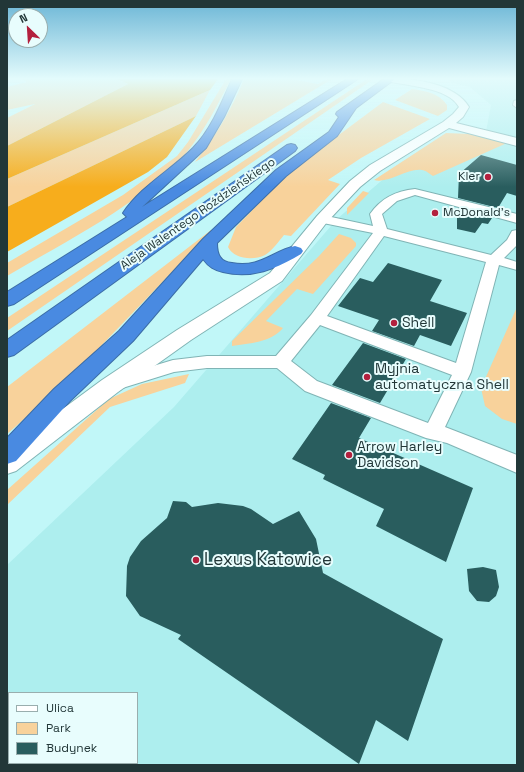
<!DOCTYPE html>
<html>
<head>
<meta charset="utf-8">
<style>
  body { margin:0 }
  #map { position:relative; width:524px; height:772px; overflow:hidden; background:#c1f7f8; font-family:"Space Grotesk",sans-serif }
  canvas { display:block }
  .frame { position:absolute; inset:0; border:8px solid #223738; pointer-events:none }
  .legend { position:absolute; left:8px; top:692px; width:130px; height:72px; box-sizing:border-box; background:#e8fdfd; border:1px solid #99aeae; margin:0; padding:5px 7px; list-style:none; font-size:12px; color:#223738 }
  .legend li { display:flex; align-items:center; gap:8px; height:20px }
  .legend b { width:20px; border:1px solid #99aeae }
  .north { position:absolute; left:8px; top:8px; width:40px; height:40px; box-sizing:border-box; background:#e8fdfd; border:1px solid #99aeae; border-radius:50%; rotate:335deg; font-size:11px; font-weight:700; line-height:16px; text-align:center; color:#223738 }
  .north::after { content:''; display:block; margin:auto; width:14px; height:18px; background:#b3203e; clip-path:polygon(50% 0,100% 100%,50% 72%,0 100%) }
</style>
</head>
<body>
<div id="map">
<canvas width="524" height="772"></canvas>
<div class="frame"></div>
<ul class="legend">
<li><b style="height:5px;background:#fff"></b>Ulica</li>
<li><b style="height:11px;background:#f8d29b"></b>Park</li>
<li><b style="height:11px;background:#295d5e"></b>Budynek</li>
</ul>
<div class="north">N</div>
</div>
<script>
const context = document.querySelector('canvas').getContext('2d');
context.lineJoin = 'round';
function fill(path, color) { context.fillStyle = color; context.fill(path, 'evenodd'); }
function strokePath(path, color, width, dash) { context.strokeStyle = color; context.lineWidth = width; context.lineCap = dash ? 'butt' : 'round'; context.setLineDash(dash || []); context.stroke(path); }
function drawText(font, color, halo, rows, align = 'center') {
  context.font = font + ' "Space Grotesk",sans-serif'; context.lineWidth = 4; context.setLineDash([]); context.textBaseline = 'middle'; context.strokeStyle = halo; context.fillStyle = color; for (const [text, x, y, turn = 0] of rows) {
    context.save(); context.translate(x, y); context.rotate((+turn || 0) * Math.PI / 180); context.textAlign = isNaN(turn) ? turn : align; if (halo) context.strokeText(text, 0, 0); context.fillText(text, 0, 0); context.restore();
  }
}
fill(new Path2D(`
  M449 79H517V765H7V565L174 407 337 219 395 169 486 131 491 105 470 87 451 83ZM9 693H137V763H9Z`), '#adeeee');
fill(new Path2D(`
  M23 79H117L128 84 7 146V118L35 104 7 110V87L27 82Z
  M226 79H231C218 104 205 130 187 152 142 204 66 241 7 276V263L123 195 177 156 188 142Z
  M244 79H291L318 84 327 79H332L195 162C215 137 232 109 244 79Z
  M367 79 372 80 7 331V318Z
  M412 89C426 91 439 93 447 105V110L438 116 395 100Z
  M210 90 196 116 7 207V179Z
  M383 102 430 119 361 158 328 180 340 184 291 236 284 235C279 241 272 251 265 255 253 261 234 259 228 247L236 227 289 172Z
  M446 133 470 134 507 143 433 176C430 174 425 170 422 170 406 168 389 184 374 180Z
  M363 191 369 193 347 215V208Z
  M211 230H213C144 299 82 371 7 434V387Z
  M339 234 351 238 356 243V246L313 294 297 289 266 321 283 328C270 343 250 343 232 346V341L319 256Z
  M517 307V424L502 419 485 406 481 388Z
  M189 374 185 383 110 407 7 505V490L109 399 142 384Z`), '#f8d29b');
fill(new Path2D(`
  M117 79H218L210 90 7 179V146L128 84Z
  M196 116 167 157 148 172 7 252V207Z`), '#f7ad1c');
fill(new Path2D(`
  M481 155 517 165V196L507 193 498 208 458 198 459 174Z
  M457 208 492 218 488 224 482 223 475 233 457 229Z
  M388 263 442 280 430 301 467 313 451 346 420 335 414 346 372 331 379 320 338 306 360 278 373 282Z
  M363 343 406 359 380 403 332 385Z
  M331 403 371 418 359 438 473 488 446 562 376 526 384 509 323 479 325 475 292 459Z
  M173 501 186 502 192 507 218 503 243 506 251 509 273 524 299 511 316 539 323 573 443 639 408 741 376 720 359 764 178 639 181 635 140 616 126 596 127 566 130 557 141 541 167 518Z
  M483 567 496 570 499 587 496 596 489 602 477 601 469 591 467 569Z`), '#295d5e');
const lane = new Path2D(`
  M517 100V108L513 105 514 101Z
  M415 189 517 214V223L415 195 397 201 382 214 387 229 491 255 507 240 512 231 517 230V245L504 258 517 262V270L499 265 471 372 445 427 517 455V473L447 443 426 438 305 391 277 368H207L174 372 116 390 110 389 107 384 110 379 173 360 207 356H276L311 315 373 233 318 222 316 219 318 216 322 215 373 226 370 214C381 198 396 191 415 189ZM384 236 486 262 456 363 327 316ZM320 325 452 375 428 423 317 381 291 361Z`);
const street = new Path2D(`
  M385 79C411 77 455 83 469 107L463 117 456 123 517 138V146L449 128 380 171 360 187 327 222 282 281 191 340 118 392 16 471 7 474V450L102 380 177 330 270 273 317 216 350 181 370 165 443 122 453 114 459 107C448 87 407 86 387 81Z`);
const highway = new Path2D(`
  M232 79H242L224 117 206 148 142 207 347 79H358L14 304 7 306V292L127 217 123 213C141 186 170 171 193 148 211 130 222 102 232 79Z
  M384 79H395L356 108 337 136 286 176 217 243C217 254 220 262 232 263 260 268 271 252 295 246L301 248 303 251 301 254C276 269 252 279 223 272 214 270 209 267 203 259L133 341 70 401 16 461 7 464V438L54 389 119 331 203 239 276 170 329 132 339 117 336 114 337 112Z
  M291 144 295 145 297 148 295 151 14 355 7 357V340L287 145Z`);
strokePath(lane, '#80b4b5', 2);
strokePath(street, '#80b4b5', 2);
strokePath(highway, '#3b6da6', 2);
fill(lane, '#fff');
fill(street, '#fff');
fill(highway, '#498ae1');
const sky = context.createLinearGradient(0, 0, 0, 187);
sky.addColorStop(0, '#6bb6d6');
sky.addColorStop(0.42, '#e3fbfc');
sky.addColorStop(1, '#e3fbfc00');
context.fillStyle = sky;
context.fillRect(0, 0, 524, 187);
for (const [x, y, r, color] of [
  [488,177,4,"#b3203e"],
  [435,213,4,"#b3203e"],
  [394,323,4,"#b3203e"],
  [367,377,4,"#b3203e"],
  [349,455,4,"#b3203e"],
  [196,560,4,"#b3203e"]
]) { const dot = new Path2D(); dot.arc(x, y, r, 0, 2 * Math.PI); context.fillStyle = color; context.fill(dot); strokePath(dot, '#e8fdfd', 1.5); }
drawText('12px', '#223738', '#e8fdfd', [
  ["Kler",480,177],
  ["McDonald's",443,213,"left"]
], 'right');
drawText('12px', '#223738', '#e8fdfd', [
  ["Aleja Walentego Roździeńskiego",198,214,-35]
]);
drawText('14px', '#223738', '#e8fdfd', [
  ["Shell",402,323],
  ["Myjnia",375,369],
  ["automatyczna Shell",375,385],
  ["Arrow Harley",357,447],
  ["Davidson",357,463]
], 'left');
drawText('17px', '#223738', '#e8fdfd', [
  ["Lexus Katowice",204,560]
], 'left');
</script>
</body>
</html>
